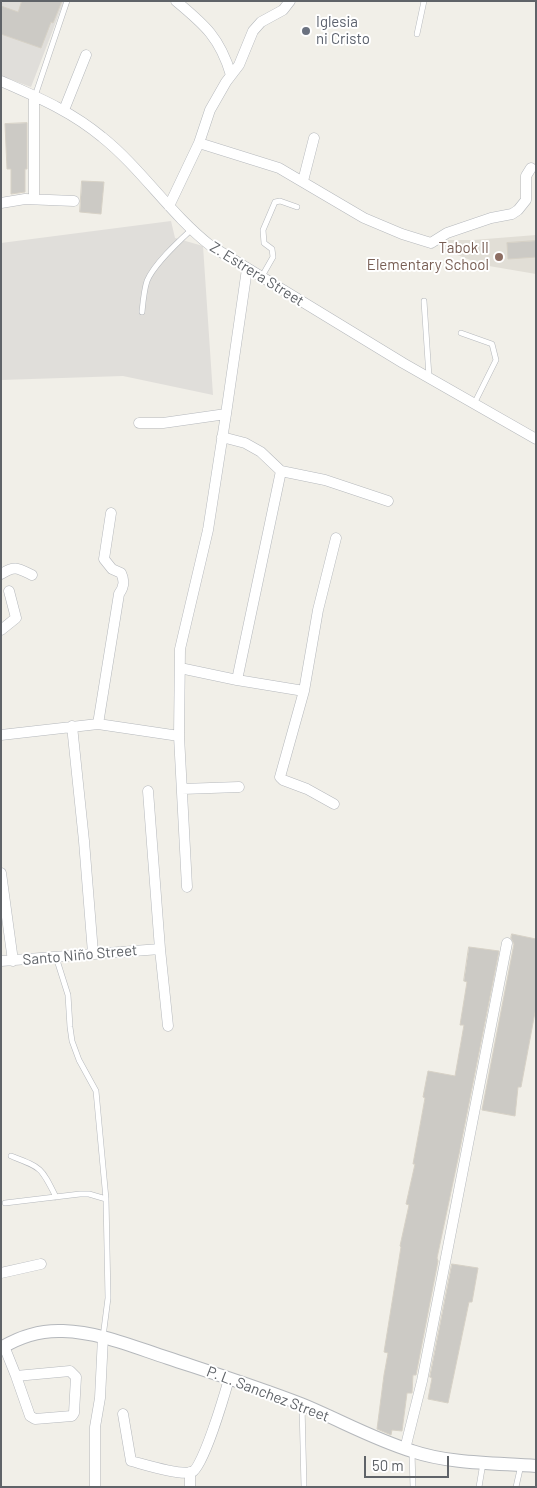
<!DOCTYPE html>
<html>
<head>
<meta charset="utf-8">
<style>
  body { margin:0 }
  #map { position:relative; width:537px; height:1488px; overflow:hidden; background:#f1efe8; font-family:Barlow,sans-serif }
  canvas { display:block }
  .frame { position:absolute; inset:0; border:2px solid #5f6368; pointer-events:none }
  .scale { position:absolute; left:364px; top:1456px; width:85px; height:22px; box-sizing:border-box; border:2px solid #5f6368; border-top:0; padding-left:6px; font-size:15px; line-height:18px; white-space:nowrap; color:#5f6368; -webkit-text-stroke:4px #fff; paint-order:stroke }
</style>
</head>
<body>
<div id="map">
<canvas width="537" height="1488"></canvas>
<div class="frame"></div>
<div class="scale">50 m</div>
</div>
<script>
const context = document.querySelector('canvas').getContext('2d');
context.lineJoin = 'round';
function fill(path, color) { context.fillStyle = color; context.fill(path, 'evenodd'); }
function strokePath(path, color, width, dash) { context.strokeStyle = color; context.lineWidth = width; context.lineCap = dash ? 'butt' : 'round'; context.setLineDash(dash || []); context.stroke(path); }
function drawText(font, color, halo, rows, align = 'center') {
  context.font = font + ' Barlow,sans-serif'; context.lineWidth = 4; context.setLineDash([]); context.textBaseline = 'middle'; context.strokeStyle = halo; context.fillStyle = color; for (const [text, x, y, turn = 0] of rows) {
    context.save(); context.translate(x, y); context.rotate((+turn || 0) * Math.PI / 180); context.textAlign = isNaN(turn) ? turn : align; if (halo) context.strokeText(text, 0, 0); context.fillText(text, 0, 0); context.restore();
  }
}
fill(new Path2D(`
  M3 1H64L31 87 1 76V5Z
  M171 221 175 238 203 246 213 395 123 376 1 380V243Z`), '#e0deda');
fill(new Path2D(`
  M536 235V274L483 265 442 249 447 240H473Z`), '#e1ded6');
const building = new Path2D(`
  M22 1H62L53 23 51 22 41 48 1 34V6L18 12Z
  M27 123V169H25V192L11 194V169H7L5 124Z
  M82 181 104 182 101 214 80 212Z
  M536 241V257L508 259 507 243Z
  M512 934 536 939V1007L521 1087H518L515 1116 482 1110 514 944 511 938Z
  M469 947 499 951 459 1154 437 1258 438 1261 416 1375H413L412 1393H407L402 1431 392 1430 391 1435 377 1429 384 1375 388 1353 384 1352 401 1247 400 1246 409 1205 406 1204 415 1164H413L425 1098 423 1097 428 1071 455 1076 464 1025H460L467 982 464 981Z
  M452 1264 478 1268 472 1302H469L448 1403 428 1399 432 1378 430 1377Z`);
fill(building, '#cccac5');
strokePath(building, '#d6d1c6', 1);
const service = new Path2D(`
  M417 34 424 1
  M35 96 67 1
  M261 278 273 257 272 249 264 243 263 230 275 202 280 201 297 207
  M424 301 429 377
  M142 312C143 302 144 290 147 281 154 264 178 242 191 230
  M461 333 492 344 496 360 474 404
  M56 957 68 995 70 1027 72 1041 79 1060 96 1091 106 1199 108 1298 103 1337
  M11 1156C42 1168 41 1167 56 1197
  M5 1203 80 1194H89L106 1199
  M302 1405 304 1487
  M412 1452 413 1487
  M479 1487 483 1463
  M516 1487 521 1465`);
const minor = new Path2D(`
  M176 1C205 25 220 38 231 75
  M1 81C37 97 71 111 102 137 142 169 170 214 211 246L403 363 536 439
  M64 110 86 55
  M199 143 279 168 364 218 402 234 431 243 447 233 491 218 512 214 518 210 526 200V176L531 168
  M303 181 314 138
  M34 199V96
  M1 203 25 199 74 201
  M169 206 199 143 210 110 226 82 239 65 253 31 261 22 283 10 290 1
  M139 423H163L226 414
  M222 437 245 443 261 452 281 471 325 480 388 501
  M1 574C15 565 18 568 32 575
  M1 630 16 618 9 591
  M180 668 237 680 304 691
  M237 680 281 471
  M98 724 119 594C124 587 125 581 121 573L112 569 104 559 111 513
  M72 726 84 841 93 953
  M1 735 98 724 179 736
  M182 789 239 787
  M148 791 160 949 168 1026
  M334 804 307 789 283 780 280 777 304 691 318 610 336 538
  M1 873 13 961
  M187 887 179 736 180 649 208 530 226 414 247 269
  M1 961 160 949
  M1 1273 41 1264
  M4 1346 16 1376 30 1416 35 1419 72 1416 74 1413 76 1377 70 1371 16 1376
  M123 1414 131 1461C143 1464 180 1476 192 1472 203 1468 225 1393 229 1379
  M405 1449 422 1381 507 943
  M190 1472V1487
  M95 1487V1427L100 1398 103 1337`);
const tertiary = new Path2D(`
  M1 1348C19 1337 41 1330 63 1331 99 1332 134 1347 168 1358 213 1373 257 1387 301 1404 338 1419 373 1439 412 1451 450 1464 496 1463 536 1466`);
strokePath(service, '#b5b8bc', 6);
strokePath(minor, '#b5b8bc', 11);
strokePath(tertiary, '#b5b8bc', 14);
strokePath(service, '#fff', 5);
strokePath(minor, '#fff', 10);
strokePath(tertiary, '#fff', 12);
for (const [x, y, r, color] of [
  [306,31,5,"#6b7280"],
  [499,257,5,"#8d6e63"]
]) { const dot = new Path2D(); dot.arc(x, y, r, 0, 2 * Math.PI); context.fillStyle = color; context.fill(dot); strokePath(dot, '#fff', 2); }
drawText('15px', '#5b616d', '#fff', [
  ["Iglesia",316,22],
  ["ni Cristo",316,39]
], 'left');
drawText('15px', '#785e54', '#fff', [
  ["Tabok II",489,248],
  ["Elementary School",489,265]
], 'right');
drawText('15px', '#5f6368', '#fff', [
  ["Z. Estrera Street",257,274,32],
  ["Santo Niño Street",80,955,-5],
  ["P. L. Sanchez Street",268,1394,21]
]);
</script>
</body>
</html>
